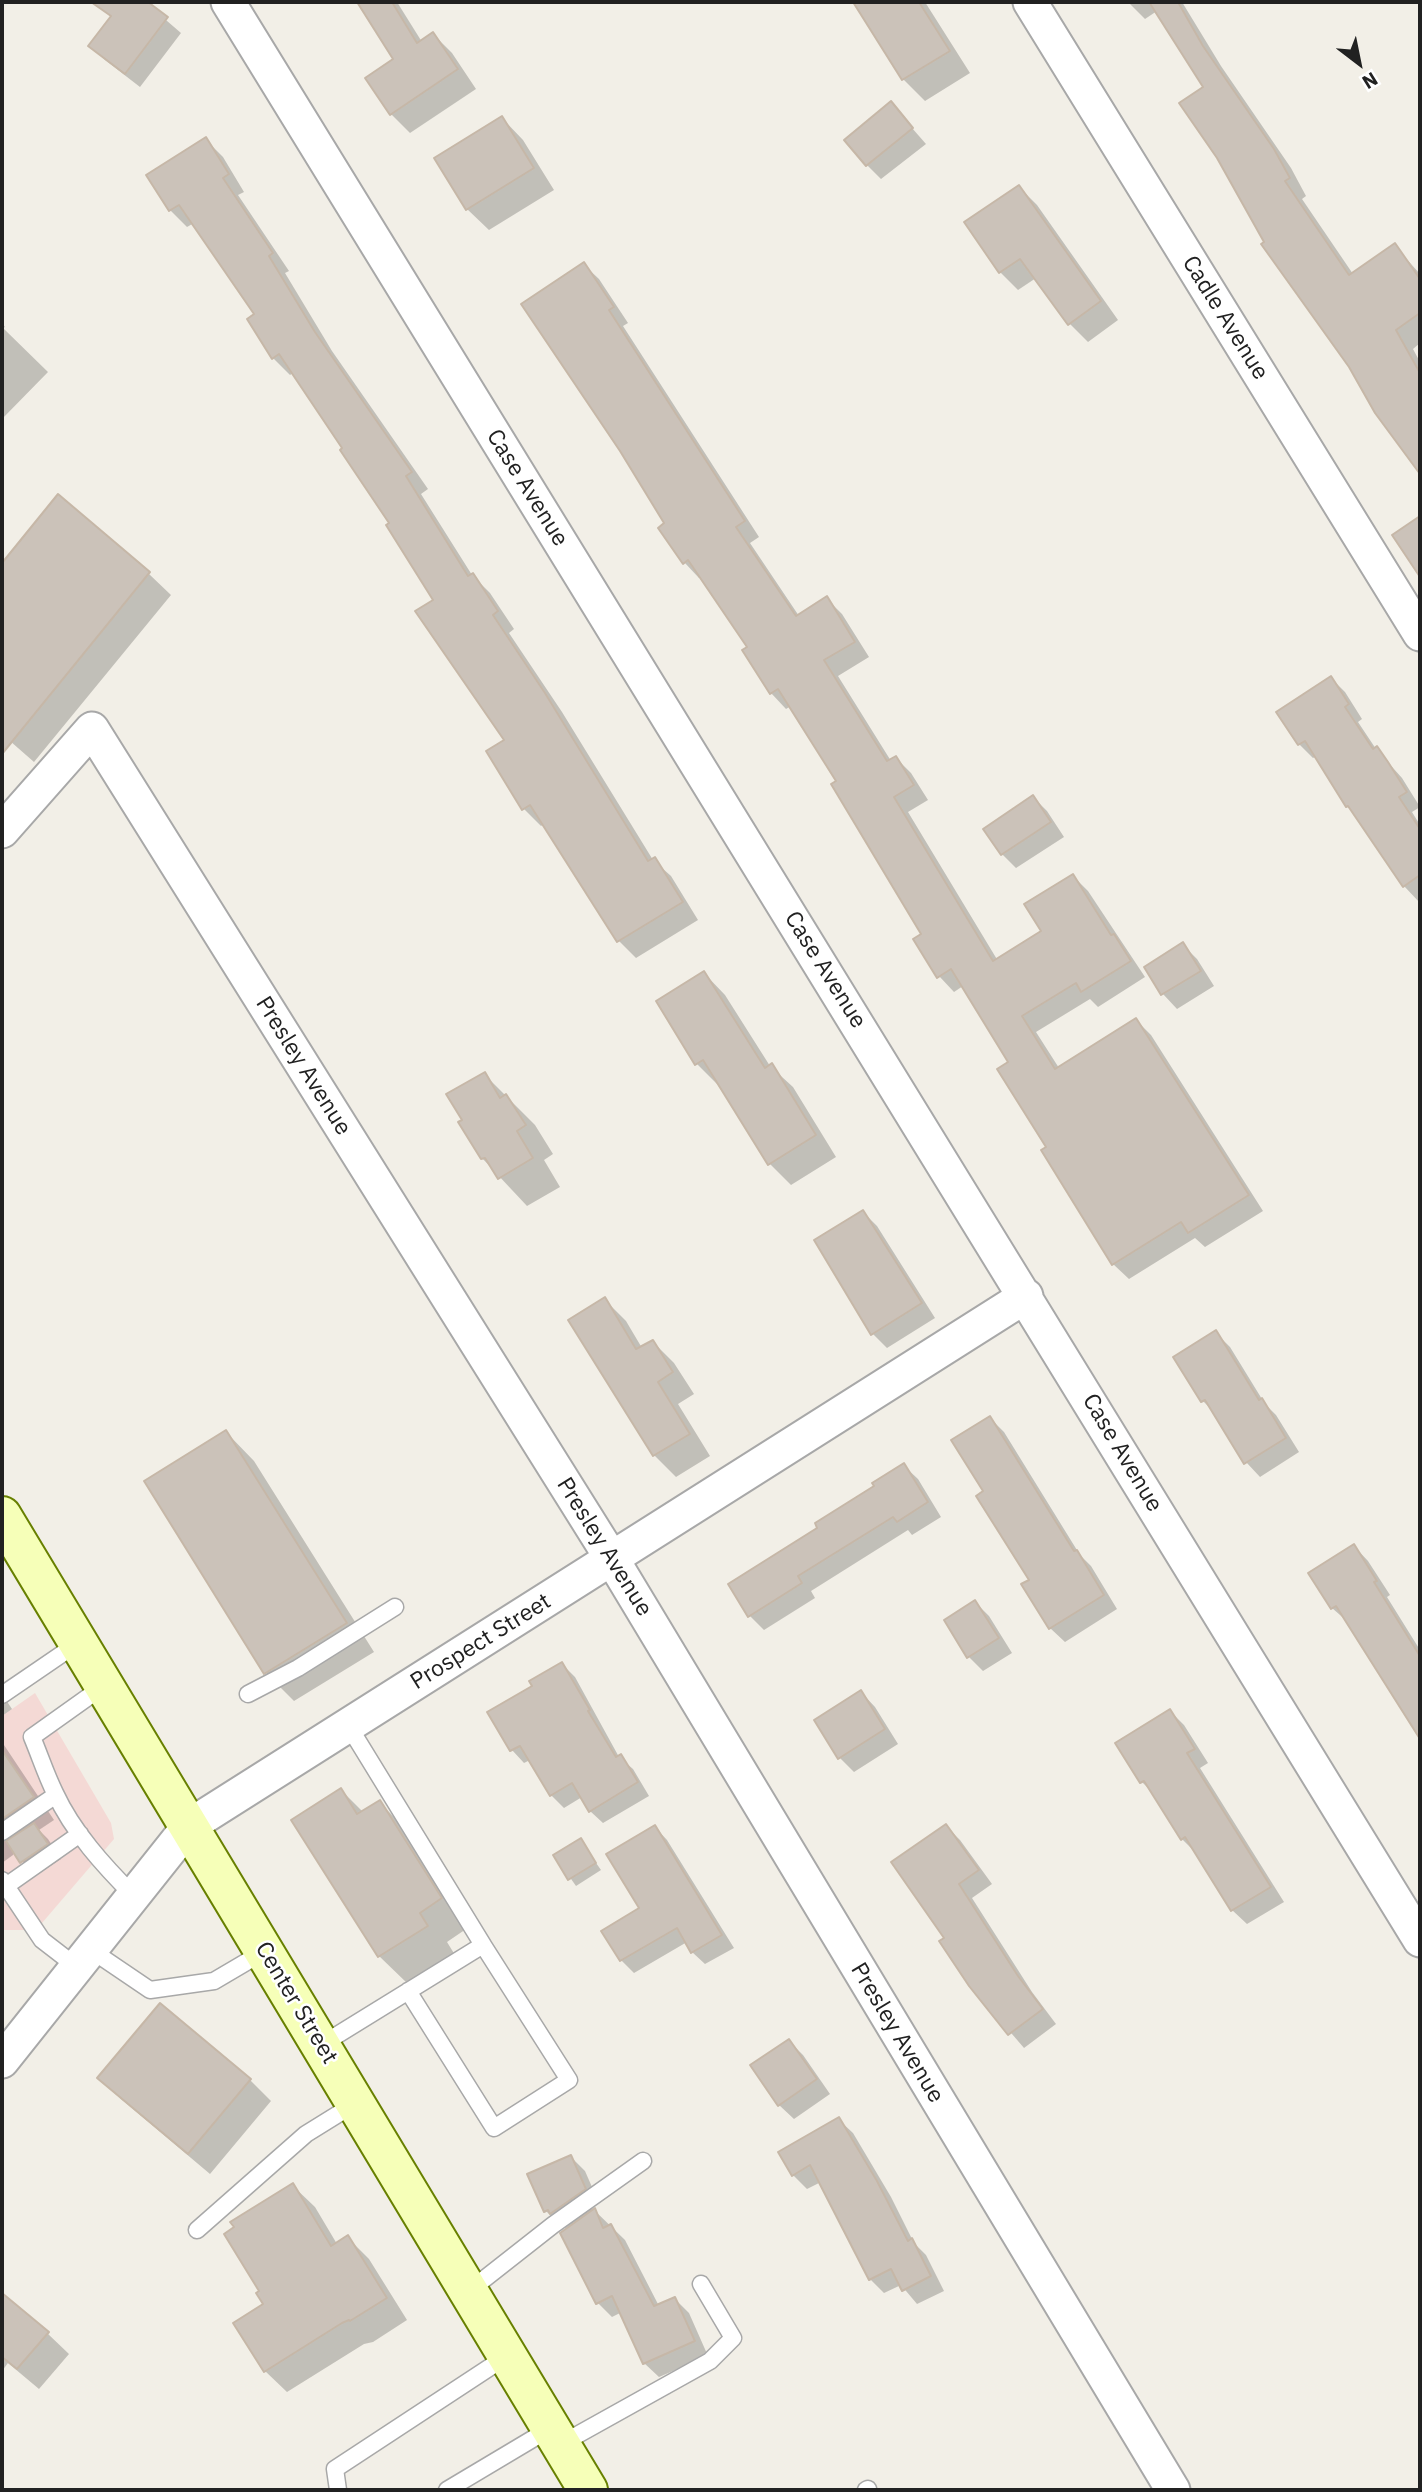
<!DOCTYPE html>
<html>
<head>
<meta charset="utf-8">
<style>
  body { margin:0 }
  #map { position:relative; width:1422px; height:2492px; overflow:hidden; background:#f2efe7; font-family:"IBM Plex Sans",sans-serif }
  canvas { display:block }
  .frame { position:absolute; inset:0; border:4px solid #212121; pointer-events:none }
  .north { position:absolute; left:1324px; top:28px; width:70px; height:70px; -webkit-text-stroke:5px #fff; paint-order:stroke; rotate:148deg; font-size:19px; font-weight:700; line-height:28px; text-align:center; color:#212121 }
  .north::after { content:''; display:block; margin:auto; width:24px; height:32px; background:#212121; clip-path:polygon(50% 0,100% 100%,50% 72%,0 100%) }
</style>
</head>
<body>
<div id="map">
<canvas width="1422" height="2492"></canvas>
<div class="frame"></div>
<div class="north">N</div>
</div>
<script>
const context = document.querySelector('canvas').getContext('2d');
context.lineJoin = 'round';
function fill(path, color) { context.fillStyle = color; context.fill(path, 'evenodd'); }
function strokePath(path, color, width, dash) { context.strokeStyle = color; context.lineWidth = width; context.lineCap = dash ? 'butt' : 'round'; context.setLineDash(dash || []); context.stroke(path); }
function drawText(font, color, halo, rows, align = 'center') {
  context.font = font + ' "IBM Plex Sans",sans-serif'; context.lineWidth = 5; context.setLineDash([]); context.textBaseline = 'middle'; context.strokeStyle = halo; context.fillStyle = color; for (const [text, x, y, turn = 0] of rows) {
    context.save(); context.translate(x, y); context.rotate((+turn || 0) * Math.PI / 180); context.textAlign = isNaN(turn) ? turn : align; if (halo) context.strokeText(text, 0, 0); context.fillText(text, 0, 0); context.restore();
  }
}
fill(new Path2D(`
  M35 1693 111 1823 114 1839 36 1930H2V1716Z`), '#f4d9d5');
fill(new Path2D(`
  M104 2H145L181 33 140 87 105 60 90 46 112 18 100 7Z
  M359 2H397L422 42 433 34 452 53 476 89 410 133 391 114 367 79 395 60Z
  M869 2H925L970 73 925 101 903 79 859 8Z
  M1128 2H1182L1221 66 1291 168 1306 196 1302 199 1353 274 1394 245 1420 274V343L1413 349 1420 362V471L1376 412 1351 366 1266 243 1205 88 1157 11 1145 19Z
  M891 104 926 144 881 179 867 165Z
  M502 118 523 140 554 190 489 230 467 209Z
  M206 140 223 157 244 192 238 195 289 271 285 273 332 351 428 489 421 494 472 575 490 593 514 629 509 633 562 712 653 860 671 876 698 920 636 958 619 941 544 824 541 826 524 809 506 740 436 600 391 524 293 373 290 375 273 358 256 315 194 223 187 227 170 210Z
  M1019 187 1037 205 1118 320 1088 342 1070 324 1036 278 1018 290 1000 272Z
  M583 264 599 279 628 323 623 326 759 537 750 543 799 616 827 599 842 614 869 657 838 676 891 761 896 758 911 773 928 800 908 812 998 961 1043 932 1073 876 1088 891 1145 977 1098 1007 1090 999 1036 1032 1059 1068 1136 1020 1151 1035 1263 1211 1205 1247 1195 1238 1129 1279 1113 1264 1048 1148 1011 1063 963 986 954 992 939 976 924 935 838 782 791 706 786 709 771 693 749 647 701 576 699 578 684 562 666 524Z
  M2 323 5 327 3 328 48 372 2 419Z
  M59 496 149 574 171 595 34 762 2 734V565Z
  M1331 678 1345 692 1362 719 1358 722 1376 749 1402 778 1420 807 1412 812 1420 825V903L1404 886 1357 815 1348 806 1317 756 1313 758 1299 744Z
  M1033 797 1047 811 1064 837 1016 868 1002 854Z
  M1183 945 1197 959 1214 986 1177 1009 1163 994 1146 967Z
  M704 973 725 995 770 1066 793 1087 836 1157 791 1185 769 1163 720 1084 718 1085 697 1064Z
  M484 1074 535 1125 553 1154 544 1160 560 1187 527 1206 482 1158 464 1120Z
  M863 1212 877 1226 935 1318 887 1348 873 1334 849 1296Z
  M604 1299 626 1321 642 1348 653 1342 674 1363 694 1394 678 1404 710 1456 676 1477 654 1455 571 1320Z
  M1216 1333 1230 1347 1265 1404 1276 1415 1299 1452 1260 1477 1246 1462 1216 1414 1203 1401Z
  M990 1418 1004 1432 1080 1555 1091 1566 1117 1609 1065 1642 1050 1628 1023 1585 1031 1580 985 1492Z
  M226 1432 254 1461 374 1652 294 1701 266 1673Z
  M903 1465 918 1479 941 1517 912 1535 908 1530 811 1591 815 1598 764 1630 750 1616 820 1528Z
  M1354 1546 1368 1561 1390 1595 1387 1597 1420 1650V1736L1348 1622 1332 1608 1310 1574Z
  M975 1602 989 1616 1012 1653 983 1671 969 1657Z
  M562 1664 575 1677 619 1757 633 1769 649 1796 603 1823 590 1811 582 1797 564 1808 551 1795 530 1760 524 1763 512 1750 489 1713 534 1687Z
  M861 1692 875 1707 898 1744 854 1772 840 1758Z
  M2 1694 12 1709 2 1716Z
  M1170 1711 1184 1725 1208 1763 1200 1768 1284 1902 1247 1924 1232 1910 1197 1854 1182 1839 1155 1795 1142 1782Z
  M2 1742 54 1820 39 1830 48 1839 61 1859 35 1876 15 1852 13 1855 2 1863Z
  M341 1790 363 1812 379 1802 408 1831 469 1927 447 1942 455 1955 408 1984 379 1956Z
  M946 1826 960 1840 992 1884 972 1898 1032 1992 1056 2024 1024 2048 970 1985 947 1939Z
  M655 1827 667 1840 734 1948 705 1964 692 1952 687 1942 634 1973 621 1960 641 1909Z
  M580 1840 601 1870 576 1886 555 1856Z
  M789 2041 803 2055 830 2094 794 2119 779 2105Z
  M99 2078 250 2080 271 2101 210 2174 121 2099Z
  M838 2119 853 2133 891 2197 914 2243 926 2255 944 2291 917 2304 901 2285 884 2293 870 2279 821 2182 807 2189 793 2175Z
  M571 2157 585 2171 599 2203 592 2208 625 2240 659 2306 675 2299 689 2313 708 2356 659 2377 644 2363 622 2312 612 2317 598 2303 562 2234 568 2230 562 2224 560 2225 546 2211Z
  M293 2186 315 2207 337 2244 348 2238 369 2259 407 2320 373 2342 364 2344 287 2392 265 2371V2305L261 2292Z
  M2 2295 47 2333 69 2354 39 2389 8 2363 2 2371Z`), '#0003');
const building = new Path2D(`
  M91 2H148L168 17 125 74 88 46 111 16Z
  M357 2H392L417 43 433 32 458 69 390 115 365 78 393 59Z
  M853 2H919L950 51 902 80Z
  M1149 2H1178L1203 46 1274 149 1290 178 1285 181 1349 275 1395 243 1420 279V313L1396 330 1420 373V474L1375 413 1349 367 1261 244 1264 242 1217 158 1179 103 1203 87Z
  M891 101 913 128 866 166 844 140Z
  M502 116 534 168 466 210 434 158Z
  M206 137 229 174 223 178 273 253 269 256 315 332 412 472 406 476 468 576 473 573 498 611 493 615 545 693 648 861 655 857 683 902 617 942 530 805 522 810 486 751 504 740 415 611 433 600 386 525 389 523 340 450 342 448 279 354 272 359 247 319 254 314 179 205 169 211 146 175Z
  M1019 185 1101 301 1068 325 1020 259 999 273 964 222Z
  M584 262 614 307 609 310 745 521 736 527 796 616 827 596 855 642 824 660 887 761 896 756 914 785 894 797 993 961 1041 931 1024 904 1073 874 1111 935 1114 934 1131 961 1081 992 1076 983 1022 1016 1055 1069 1136 1018 1249 1195 1188 1233 1181 1222 1112 1265 1041 1150 1046 1147 997 1069 1008 1062 951 969 937 978 913 939 921 934 831 784 836 781 778 689 770 694 742 650 747 647 688 560 683 564 658 528 664 523 620 451 521 304Z
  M58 494 150 572 2 754V563Z
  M1420 516V577L1392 535Z
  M1331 676 1349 704 1345 707 1373 749 1377 746 1388 762 1407 792 1399 797 1420 829V875L1403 887 1348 806 1346 807 1305 741 1298 745 1276 712Z
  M1033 795 1051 822 1001 855 983 829Z
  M1183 942 1201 971 1161 995 1144 967Z
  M704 971 765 1068 772 1063 816 1135 768 1165 703 1060 695 1065 656 1001Z
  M485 1072 500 1098 506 1094 526 1125 517 1131 533 1158 498 1179 485 1158 481 1159 458 1122 462 1120 446 1094Z
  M863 1210 922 1303 871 1335 814 1240Z
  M605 1297 636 1349 653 1340 673 1372 658 1382 690 1434 653 1456 568 1320Z
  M1216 1330 1259 1400 1262 1398 1286 1438 1244 1464 1205 1400 1201 1402 1173 1357Z
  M990 1416 1074 1551 1077 1550 1104 1595 1049 1629 1021 1584 1029 1580 976 1496 983 1491 951 1440Z
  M226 1430 347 1623 264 1674 144 1481Z
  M904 1463 928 1502 897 1522 893 1517 798 1576 802 1583 748 1617 728 1584 817 1528 815 1523 874 1486 872 1483Z
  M1354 1544 1377 1581 1374 1582 1420 1656V1739L1336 1606 1331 1609 1308 1573Z
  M975 1600 999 1638 967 1658 944 1620Z
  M562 1662 590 1710 588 1711 616 1757 621 1754 638 1782 589 1812 572 1783 550 1796 520 1746 510 1751 487 1712 532 1686 529 1681Z
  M861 1690 885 1729 838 1759 814 1720Z
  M1170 1709 1195 1749 1187 1753 1271 1887 1231 1911 1185 1837 1181 1840 1144 1781 1140 1783 1115 1743Z
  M2 1750 34 1797 2 1819Z
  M341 1788 357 1814 380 1800 442 1898 420 1913 428 1926 378 1957 291 1820Z
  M34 1823 48 1844 20 1863 6 1841Z
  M946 1824 979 1870 959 1884 1018 1976 1043 2009 1008 2035 969 1986 939 1941 944 1938 891 1862Z
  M655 1825 722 1935 691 1953 677 1928 620 1961 601 1931 639 1908 606 1854Z
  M581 1838 596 1863 568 1880 553 1855Z
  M160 2003 251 2079 188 2154 97 2078Z
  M789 2039 817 2079 778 2106 750 2065Z
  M839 2117 877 2181 908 2241 912 2238 931 2276 902 2291 891 2269 869 2280 810 2165 792 2176 778 2152Z
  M571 2155 586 2189 550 2214 548 2210 544 2212 527 2174Z
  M293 2183 331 2246 348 2235 387 2298 350 2321 349 2320 342 2323 264 2372 233 2323 263 2304 256 2293 259 2291 224 2234 234 2227 230 2222Z
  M595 2208 603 2228 611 2224 654 2306 675 2297 695 2341 643 2364 612 2296 596 2304 560 2233Z
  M2 2293 49 2332 17 2369 2 2357Z`);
fill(building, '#cbc2b9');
strokePath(building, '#c6b7a7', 2);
const lane = new Path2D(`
  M105 1685 32 1737C40 1756 46 1775 55 1793 73 1832 104 1866 134 1896
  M248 1694 298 1668 395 1607
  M2 1695 78 1643
  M2 1832 56 1795
  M2 1880 42 1940 77 1967
  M6 1886 80 1834
  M91 1950 150 1990 214 1981 265 1951
  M408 1991 494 2128 569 2080 483 1945
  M321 2045 483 1945 348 1725
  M197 2230 306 2134 356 2103
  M469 2291 553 2225 643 2161
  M561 2444 710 2361 733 2338 701 2284
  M338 2490 335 2469 507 2356
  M447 2490 551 2428
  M866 2490 868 2489`);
const street = new Path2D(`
  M228 2 1420 1940
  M1030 2 1420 634
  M2 831 92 729 612 1559 1173 2490
  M2 2061 189 1826 1026 1296`);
const secondary = new Path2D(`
  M2 1516 588 2490`);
strokePath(lane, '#a8a8a8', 19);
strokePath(street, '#a8a8a8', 37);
strokePath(secondary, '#688000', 42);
strokePath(lane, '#fff', 16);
strokePath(street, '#fff', 33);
strokePath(secondary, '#f6ffb8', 38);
drawText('23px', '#212121', '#fff', [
  ["Cadle Avenue",1225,318,58],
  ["Case Avenue",527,488,58],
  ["Case Avenue",825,970,58],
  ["Presley Avenue",303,1066,58],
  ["Case Avenue",1122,1453,59],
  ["Presley Avenue",604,1547,58],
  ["Prospect Street",481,1642,-32],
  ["Center Street",296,2003,59],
  ["Presley Avenue",897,2033,59]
]);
</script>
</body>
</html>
